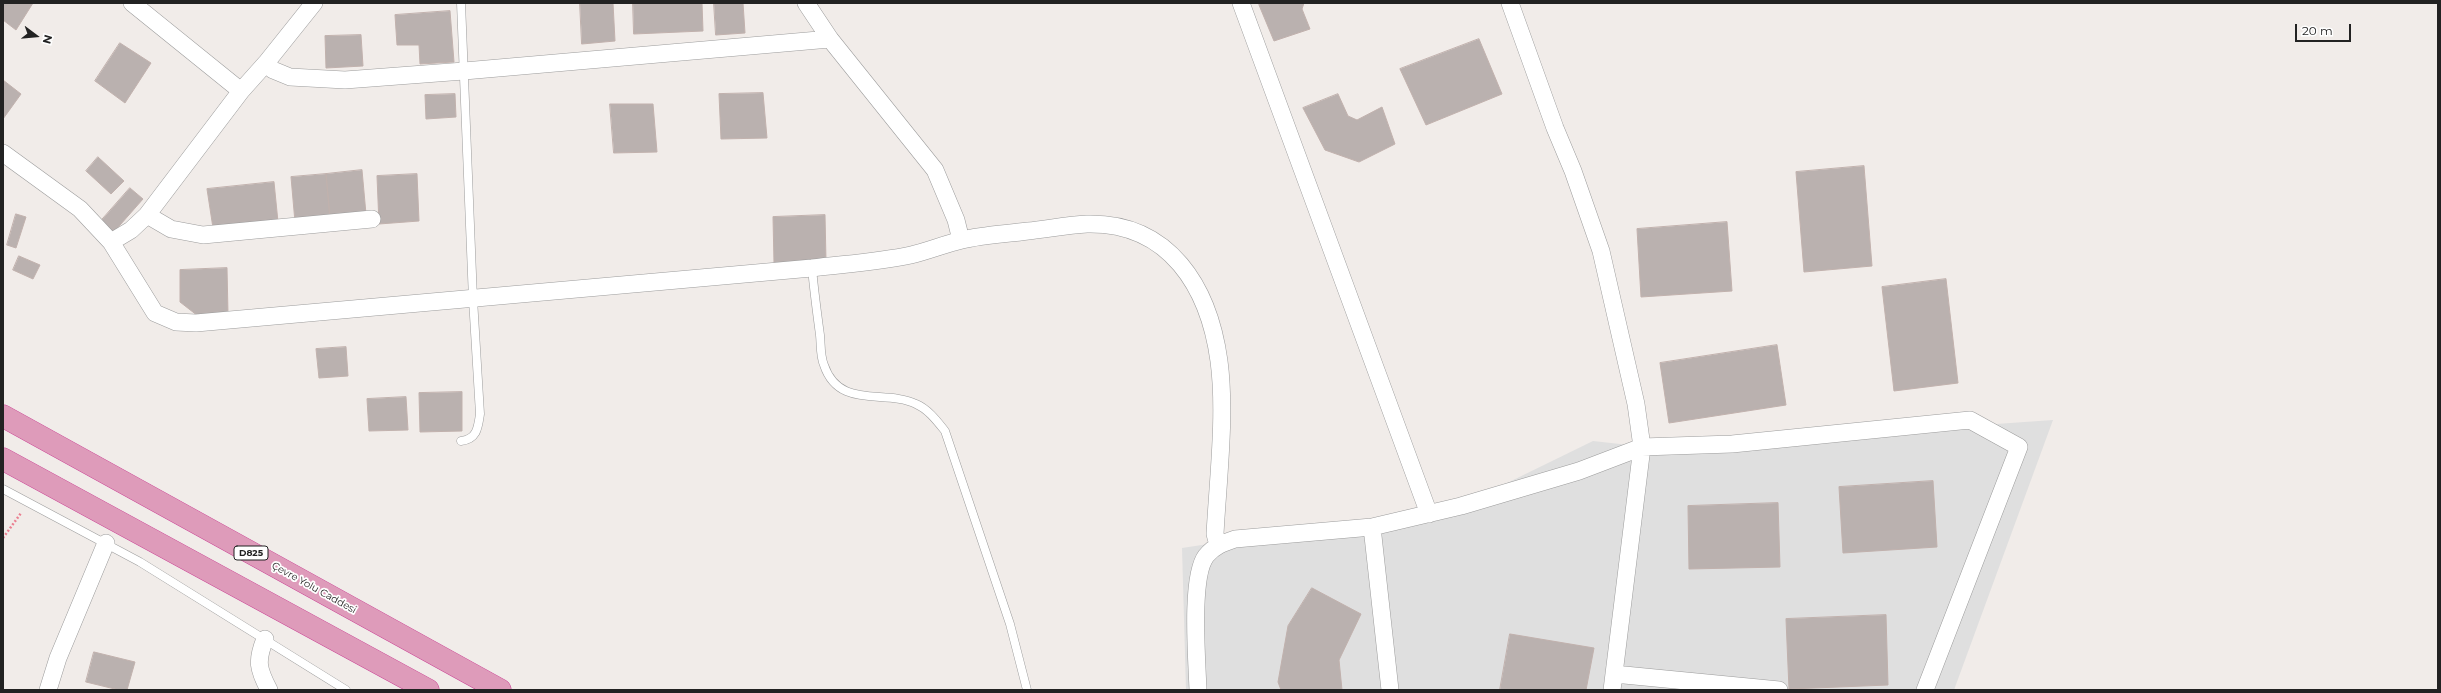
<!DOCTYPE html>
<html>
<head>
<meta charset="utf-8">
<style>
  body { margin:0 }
  #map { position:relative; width:2441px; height:693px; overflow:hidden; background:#f1ece9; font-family:Montserrat,sans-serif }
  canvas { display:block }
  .frame { position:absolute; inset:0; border:4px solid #222; pointer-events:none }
  .north { position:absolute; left:16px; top:16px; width:40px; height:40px; -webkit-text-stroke:3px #fff; paint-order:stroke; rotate:106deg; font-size:11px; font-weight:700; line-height:16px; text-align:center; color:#222 }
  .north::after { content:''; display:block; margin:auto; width:14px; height:18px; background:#222; clip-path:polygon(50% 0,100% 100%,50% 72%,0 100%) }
  .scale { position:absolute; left:2295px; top:24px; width:56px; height:18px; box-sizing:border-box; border:2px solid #222; border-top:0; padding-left:5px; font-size:12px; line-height:14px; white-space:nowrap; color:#222; -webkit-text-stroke:3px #fff; paint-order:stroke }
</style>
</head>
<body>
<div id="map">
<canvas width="2441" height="693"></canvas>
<div class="frame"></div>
<div class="north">N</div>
<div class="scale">20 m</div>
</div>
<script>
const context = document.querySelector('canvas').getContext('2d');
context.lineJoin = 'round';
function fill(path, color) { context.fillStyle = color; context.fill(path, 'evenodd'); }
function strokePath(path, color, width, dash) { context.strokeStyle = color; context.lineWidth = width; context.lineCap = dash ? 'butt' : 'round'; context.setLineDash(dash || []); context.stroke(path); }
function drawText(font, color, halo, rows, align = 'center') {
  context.font = font + ' Montserrat,sans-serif'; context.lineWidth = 3.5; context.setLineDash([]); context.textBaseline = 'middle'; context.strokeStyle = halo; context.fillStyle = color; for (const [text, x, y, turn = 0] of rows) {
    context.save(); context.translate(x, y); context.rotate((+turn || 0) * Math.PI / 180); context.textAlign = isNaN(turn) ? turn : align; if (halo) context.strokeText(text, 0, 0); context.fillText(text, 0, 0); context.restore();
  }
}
fill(new Path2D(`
  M2053 420 1954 690H1186L1182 548 1460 506 1593 441 1656 448Z`), '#dfdfdf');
const building = new Path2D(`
  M3 3H33L16 30 3 20Z
  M580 3H613L615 41 582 44Z
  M633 3H702L703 31 634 34Z
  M714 3H743L745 33 716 35Z
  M1260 3H1304L1302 9 1310 29 1274 41 1259 5Z
  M450 11 454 62 420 64 419 45H397L395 15Z
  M361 35 363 66 326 68 325 36Z
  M1479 39 1502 94 1426 125 1400 69Z
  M120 43 151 63 125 103 95 81Z
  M3 80 21 94 3 119Z
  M763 93 767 138 721 139 719 94Z
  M455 94 456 117 426 119 425 95Z
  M1338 94 1348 116 1357 120 1382 107 1395 144 1359 162 1325 150 1303 108Z
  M610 104H653L657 152 614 153Z
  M98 157 124 181 111 194 86 171Z
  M1864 166 1872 266 1804 272 1796 172Z
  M362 170 366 214 330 218 326 174Z
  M326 174 330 218 295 222 291 177Z
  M417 174 419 221 379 224 377 176Z
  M274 182 278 222 213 228 207 189Z
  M130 188 143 199 113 233 100 222Z
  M16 214 26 217 16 248 7 245Z
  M825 215 826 261 774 263 773 217Z
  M1727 222 1732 291 1641 297 1637 229Z
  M19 256 40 265 33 279 13 270Z
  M227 268 228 314 198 316 180 302V270Z
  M1946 279 1958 383 1894 391 1882 287Z
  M1777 345 1786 405 1669 423 1660 363Z
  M346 347 348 376 319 378 316 349Z
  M462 392V431L420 432 419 393Z
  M406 397 408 430 369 431 367 399Z
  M1933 481 1937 547 1843 553 1839 487Z
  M1778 503 1780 567 1689 569 1688 506Z
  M1312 588 1361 614 1339 660 1342 690H1281L1278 682 1288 626Z
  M1886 615 1888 685 1789 689 1786 619Z
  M1510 634 1594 648 1586 690H1500Z
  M94 652 135 662 127 690H119L86 682Z`);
fill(building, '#bab1af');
strokePath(building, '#c1b1ad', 1);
const lane = new Path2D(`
  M812 268C814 290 817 313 820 335 821 344 820 356 824 365 839 410 885 389 916 404 928 409 937 421 945 431L1010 624 1027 690
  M461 441C477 439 478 428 480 414L473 299 461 3
  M3 489 140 562 346 690`);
const street = new Path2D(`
  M132 3 241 91
  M806 3 830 39 935 170 956 220 961 240
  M1241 3 1429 514
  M1510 3 1555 128 1573 171 1601 251 1636 404 1642 447 1612 690
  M266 63 273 70 290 77 345 80 464 71 830 39
  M3 153 80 209 111 242 155 313 176 322 196 323 812 268C844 264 878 262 911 255 928 251 945 244 962 240 983 235 1006 234 1028 231 1047 229 1068 225 1087 224 1170 222 1209 288 1219 361 1226 414 1218 479 1215 534L1218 545
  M147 215 171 229 203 235 372 219
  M111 242 131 230 147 215 241 91 266 63 314 3
  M1372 527 1390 690
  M265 639C256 661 258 669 269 690
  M1614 674 1779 690
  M48 690 58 658 106 543
  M1198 690C1197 661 1190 577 1206 556 1214 546 1223 543 1235 539L1372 527 1461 506 1579 471 1642 447 1732 444 1970 420 2019 447 1925 690`);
const highway = new Path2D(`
  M3 416 500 690
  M3 459 428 690`);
strokePath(lane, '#9c9c9c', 9);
strokePath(street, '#9c9c9c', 18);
strokePath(highway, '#c83d92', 23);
strokePath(new Path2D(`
  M3 538 21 513`), '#eb8092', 2.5, [2, 2]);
strokePath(lane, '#fff', 8);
strokePath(street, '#fff', 17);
strokePath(highway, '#de9bba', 22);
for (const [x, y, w] of [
  [251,553,34]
]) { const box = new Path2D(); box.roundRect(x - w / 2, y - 7, w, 14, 3); context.fillStyle = '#fff'; context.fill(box); strokePath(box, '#222', 1); }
drawText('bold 9px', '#222', null, [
  ["D825",251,553]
]);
drawText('10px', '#222', '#fff', [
  ["Çevre Yolu Caddesi",314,588,29]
]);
</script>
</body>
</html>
